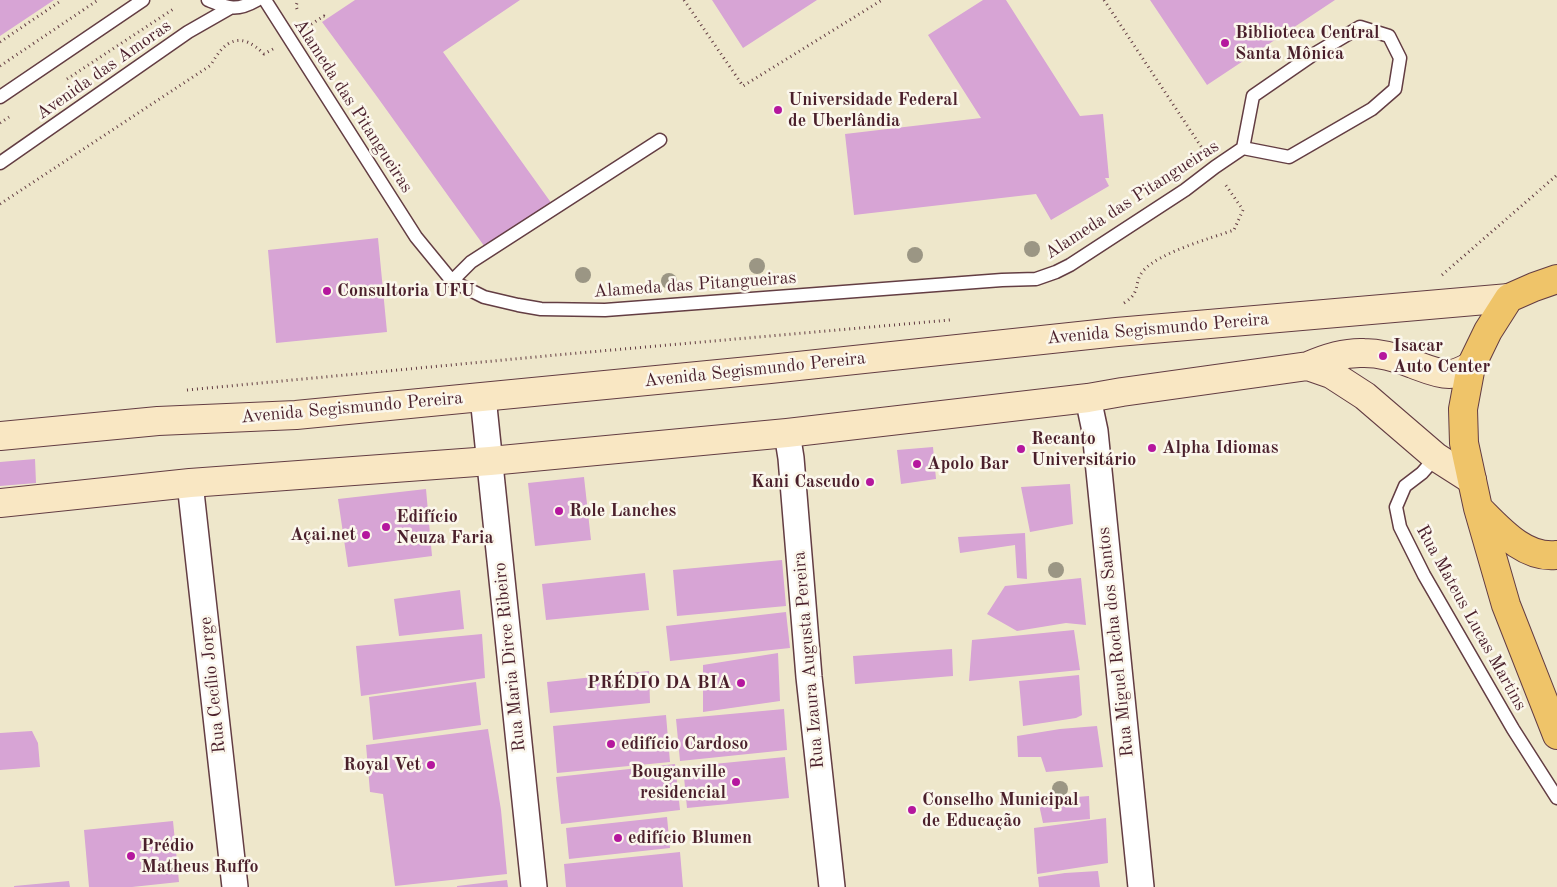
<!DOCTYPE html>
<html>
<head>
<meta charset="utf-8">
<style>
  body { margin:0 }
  canvas { display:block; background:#eee7cb }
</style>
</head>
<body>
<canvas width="1557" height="887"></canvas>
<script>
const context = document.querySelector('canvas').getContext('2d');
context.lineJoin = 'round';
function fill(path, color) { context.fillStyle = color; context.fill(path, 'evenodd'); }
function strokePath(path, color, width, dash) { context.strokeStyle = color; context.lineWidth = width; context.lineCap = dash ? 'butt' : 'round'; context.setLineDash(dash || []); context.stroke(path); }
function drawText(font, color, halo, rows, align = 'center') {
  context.font = font + ' "Old Standard TT",serif'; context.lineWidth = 5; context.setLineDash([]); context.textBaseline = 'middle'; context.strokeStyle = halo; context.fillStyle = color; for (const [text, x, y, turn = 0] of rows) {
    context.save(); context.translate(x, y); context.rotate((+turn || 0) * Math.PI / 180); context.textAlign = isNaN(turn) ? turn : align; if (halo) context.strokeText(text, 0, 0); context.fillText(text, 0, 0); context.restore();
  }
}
fill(new Path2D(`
  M0 0H54L0 36Z
  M355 0H520L443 52 552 204 487 250 378 98 322 22Z
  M712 0H817L743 48Z
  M983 0H1006L1080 116 1103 114 1109 178H1105L1109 186 1051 220 1036 194 854 215 845 134 981 118 928 35Z
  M1150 0H1335L1207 85Z
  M378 238 387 332 276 343 268 250Z
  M933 447 936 479 901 484 897 450Z
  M35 459 36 483 0 486V462Z
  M584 477 591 540 535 546 528 483Z
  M1070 484 1073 524 1030 532 1021 487Z
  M426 489 432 556 348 567 338 499Z
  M1025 533 1027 579 1017 578 1015 545 960 553 958 537Z
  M782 560 786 606 677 616 673 570Z
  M645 573 649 610 546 620 542 584Z
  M1081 578 1086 625 1066 623 1017 631 987 614 1005 586Z
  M460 590 464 629 399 636 394 599Z
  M786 612 790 648 670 661 666 626Z
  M1074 630 1080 670 969 681 972 640Z
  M482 634 485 678 361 696 356 646Z
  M952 649 953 676 855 684 853 656Z
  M778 653 780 701 703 712V665Z
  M649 671 650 703 550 713 547 682Z
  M1079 675 1082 715 1076 718 1023 726 1019 681Z
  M476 682 481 725 373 740 369 697Z
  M784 709 787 750 680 761 676 719Z
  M666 715 670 762 557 773 553 726Z
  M1097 726 1103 767 1046 772 1041 757H1018L1017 736 1060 729Z
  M488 729 501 810 507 874 395 886 383 794 370 792 366 745Z
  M32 731 38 743 40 767 0 770V733Z
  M785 757 789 798 687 808 683 767Z
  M675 764 680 810 561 824 556 777Z
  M1089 796 1090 819 1043 823 1038 800Z
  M667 817 670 848 569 859 566 828Z
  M1106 818 1108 863 1037 874 1034 828Z
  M173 821 179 882 132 887H89L84 830Z
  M680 852 683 887H566L564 864Z
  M1098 871 1100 887H1039L1038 877 1065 873Z
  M507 880 508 887H457V886Z
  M69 881 70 887H14V886Z`), '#d7a4d5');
const service = new Path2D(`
  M208 0C228 8 236 12 257 0
  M265 0 416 237 452 281 484 297 518 305 541 309 605 310 1002 280 1036 279 1056 272 1070 265 1185 190 1215 167 1243 148
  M1360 27 1389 36 1400 58 1395 89 1372 109 1289 157 1243 148 1253 96 1311 56Z
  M0 97 143 0
  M0 163 188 32 230 8
  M452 281 471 262 660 140
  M1436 457 1422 473 1405 486 1396 507 1400 527 1424 575 1513 729 1557 798`);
const minor = new Path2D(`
  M483 397 534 887
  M1088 398 1095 431 1141 887
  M787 433 791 458 809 677 832 887
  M190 483 235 887`);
const secondary = new Path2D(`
  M1308 366 1331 374 1365 396 1436 457 1472 480
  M0 436 158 421 296 415 770 369 1117 332 1509 298
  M0 503 190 483 490 461 787 433 1088 398 1122 392 1308 366C1326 358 1344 352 1364 353 1380 353 1398 358 1413 364 1424 368 1437 374 1449 374 1457 374 1464 370 1471 366`);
const primary = new Path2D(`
  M1557 279 1534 287 1509 298 1488 331 1471 366 1463 409 1464 443 1478 508 1506 605 1557 735
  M1479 509C1500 530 1525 559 1557 555`);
strokePath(service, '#633d43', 15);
strokePath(minor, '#633d43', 28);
strokePath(secondary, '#633d43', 30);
strokePath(primary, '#633d43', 30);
strokePath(new Path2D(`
  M684 0 743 86 882 0
  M1104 0 1204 151
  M297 9 296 6 298 0
  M307 27 324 16 328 18
  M0 42 62 0
  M0 66 98 0
  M67 79 175 8
  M0 123 9 117
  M0 204 211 65C225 39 241 31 264 54L273 49
  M1442 275 1557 175
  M1124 303C1142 292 1133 283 1143 271 1158 253 1211 238 1234 230L1243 210 1225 184
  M187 390 567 354 950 320`), '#633d43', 3, [1, 4]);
strokePath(service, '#fff', 12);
strokePath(minor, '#fff', 25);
strokePath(secondary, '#f9e7c3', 28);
strokePath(primary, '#efc469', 28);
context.fillStyle = '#9b9684';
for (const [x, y] of [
  [1032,249],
  [915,255],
  [757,266],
  [583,275],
  [669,281],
  [1056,570],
  [1060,789]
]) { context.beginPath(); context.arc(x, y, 8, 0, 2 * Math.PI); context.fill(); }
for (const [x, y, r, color] of [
  [1225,43,5,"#b5179e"],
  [778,110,5,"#b5179e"],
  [327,291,5,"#b5179e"],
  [1383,356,5,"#b5179e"],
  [1152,448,5,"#b5179e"],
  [1021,449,5,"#b5179e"],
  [917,464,5,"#b5179e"],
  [870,482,5,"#b5179e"],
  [559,511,5,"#b5179e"],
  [386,527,5,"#b5179e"],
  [366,535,5,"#b5179e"],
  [741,683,5,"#b5179e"],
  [611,744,5,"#b5179e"],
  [431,765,5,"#b5179e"],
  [736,782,5,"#b5179e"],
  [912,810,5,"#b5179e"],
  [618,838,5,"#b5179e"],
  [131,856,5,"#b5179e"]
]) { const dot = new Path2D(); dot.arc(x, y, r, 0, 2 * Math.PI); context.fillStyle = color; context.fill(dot); strokePath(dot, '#fbf7ec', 2); }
drawText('bold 18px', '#4a1f2b', '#fbf7ec', [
  ["Biblioteca Central",1235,33],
  ["Santa Mônica",1235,54],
  ["Universidade Federal",788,100],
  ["de Uberlândia",788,121],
  ["Consultoria UFU",337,291],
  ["Isacar",1393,346],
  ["Auto Center",1393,367],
  ["Recanto",1031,439],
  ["Universitário",1031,460],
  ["Alpha Idiomas",1162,448],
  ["Apolo Bar",927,464],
  ["Kani Cascudo",860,482,"right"],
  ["Role Lanches",569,511],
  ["Edifício",396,517],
  ["Neuza Faria",396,538],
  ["Açai.net",356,535,"right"],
  ["PRÉDIO DA BIA",731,683,"right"],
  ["edifício Cardoso",621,744],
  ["Royal Vet",421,765,"right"],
  ["Bouganville",726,772,"right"],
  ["residencial",726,793,"right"],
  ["Conselho Municipal",922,800],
  ["de Educação",922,821],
  ["edifício Blumen",628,838],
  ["Prédio",141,846],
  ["Matheus Ruffo",141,867]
], 'left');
drawText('18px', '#4a1f2b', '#fbf7ec', [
  ["Avenida das Amoras",104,70,-35],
  ["Alameda das Pitangueiras",353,106,57],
  ["Alameda das Pitangueiras",1132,200,-33],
  ["Alameda das Pitangueiras",695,285,-4],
  ["Avenida Segismundo Pereira",1158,329,-5],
  ["Avenida Segismundo Pereira",755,370,-6],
  ["Avenida Segismundo Pereira",352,408,-5],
  ["Rua Mateus Lucas Martins",1471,618,61],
  ["Rua Miguel Rocha dos Santos",1116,642,-96],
  ["Rua Maria Dirce Ribeiro",510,657,-96],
  ["Rua Izaura Augusta Pereira",809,660,-95],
  ["Rua Cecílio Jorge",213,685,-96]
]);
</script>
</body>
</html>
